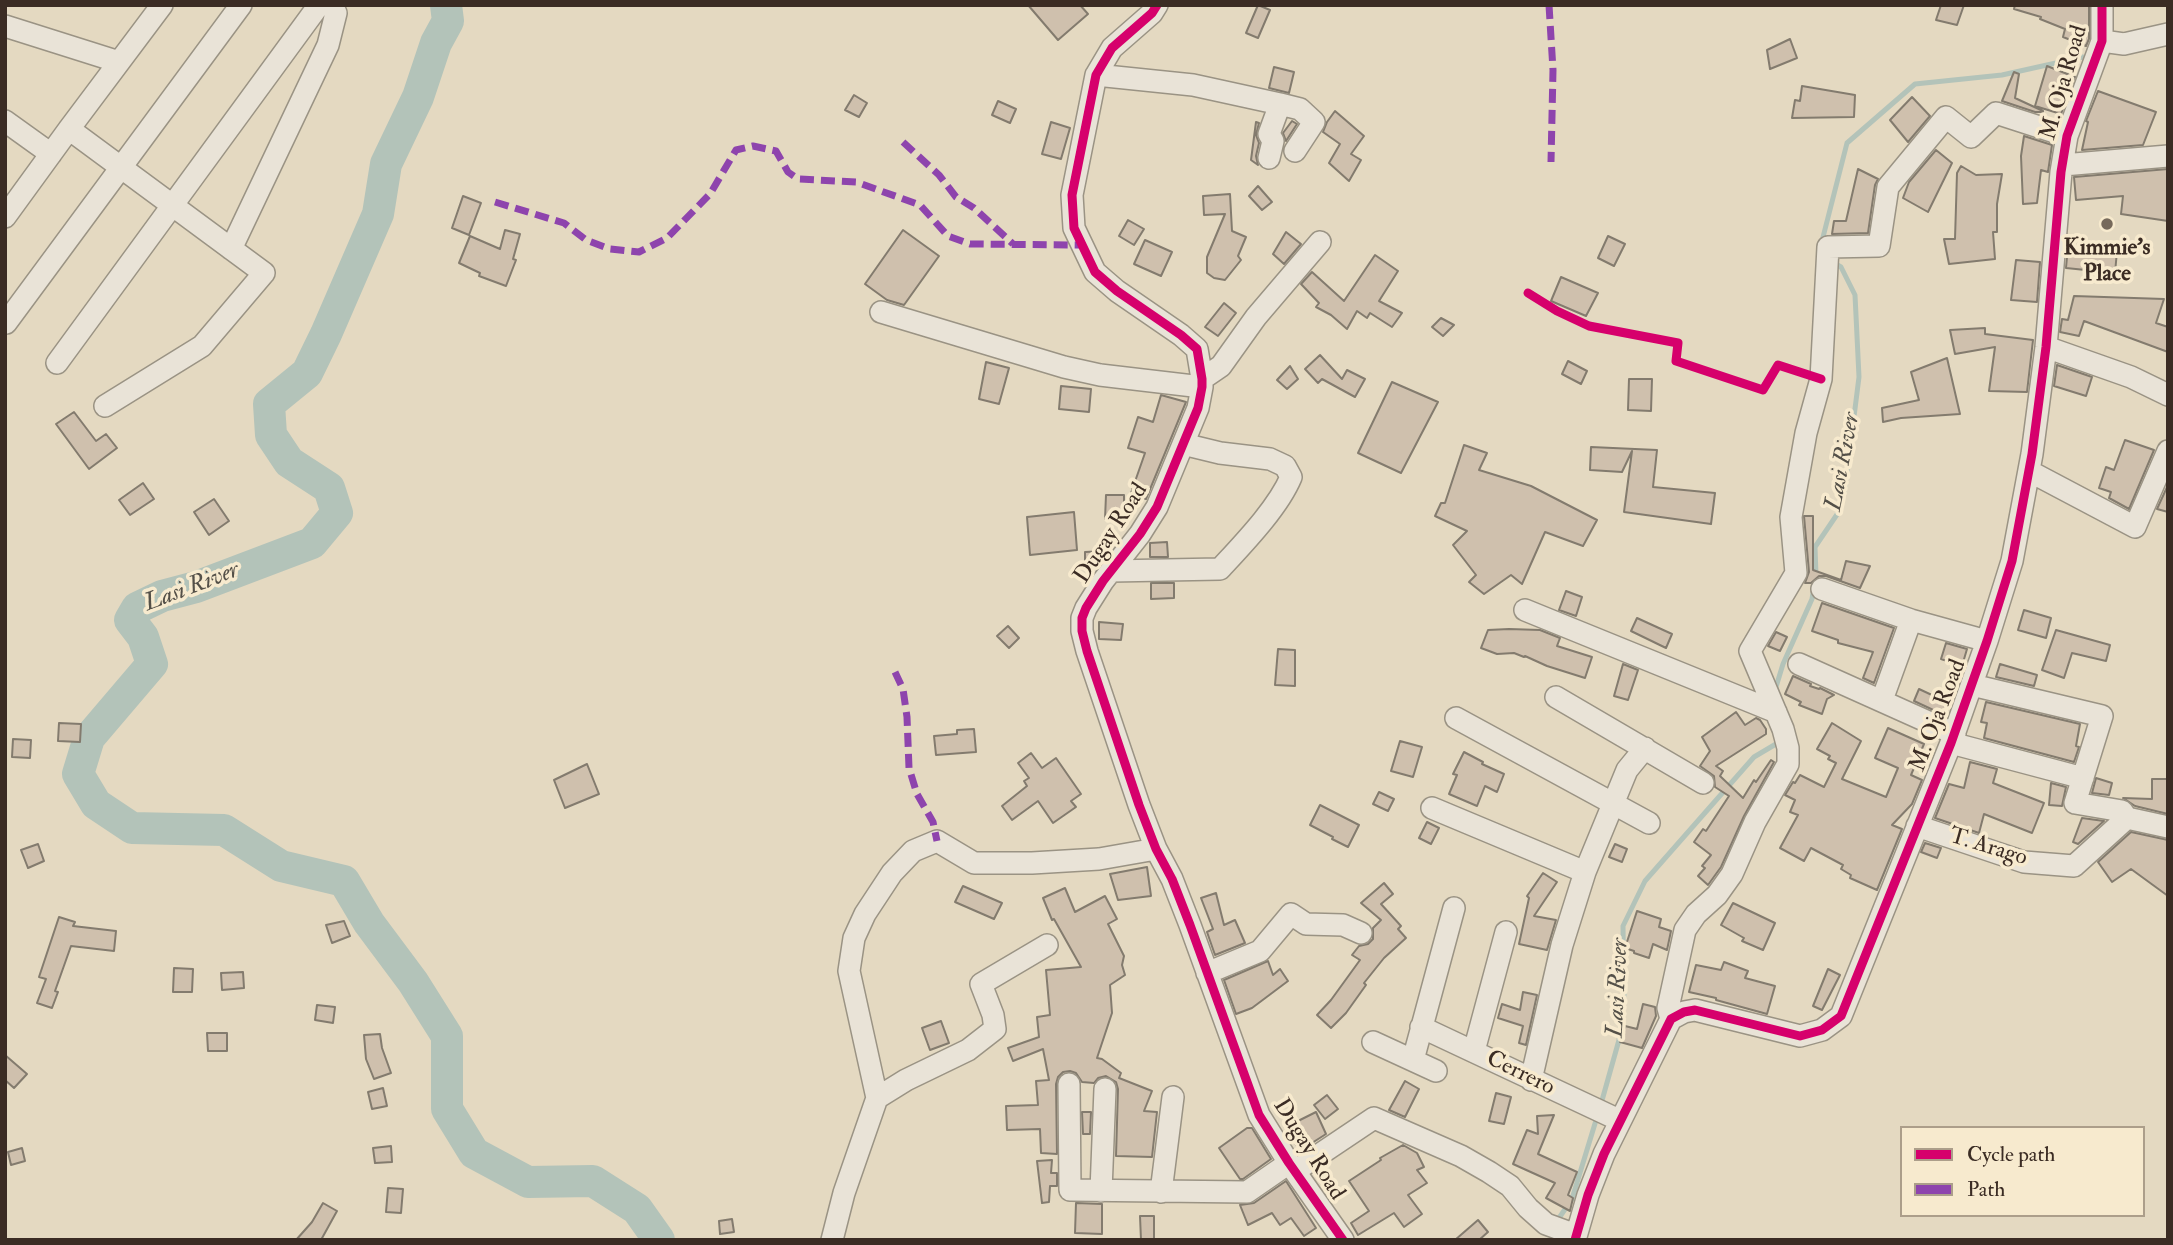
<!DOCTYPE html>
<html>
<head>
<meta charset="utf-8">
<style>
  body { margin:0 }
  #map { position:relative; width:2173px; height:1245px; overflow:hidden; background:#e4d9c1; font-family:"IM FELL Double Pica",serif }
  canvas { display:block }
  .frame { position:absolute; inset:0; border:7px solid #3b2c24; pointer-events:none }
  .legend { position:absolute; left:1900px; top:1126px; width:245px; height:91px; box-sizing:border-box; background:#f7eace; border:2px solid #ac9e8a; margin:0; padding:9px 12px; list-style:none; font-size:21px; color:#3b2c24 }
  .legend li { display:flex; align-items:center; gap:14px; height:35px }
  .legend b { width:35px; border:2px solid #ac9e8a }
</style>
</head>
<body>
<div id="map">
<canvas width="2173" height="1245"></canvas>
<div class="frame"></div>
<ul class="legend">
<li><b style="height:9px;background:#d6006c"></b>Cycle path</li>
<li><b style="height:9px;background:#8e44ad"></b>Path</li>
</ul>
</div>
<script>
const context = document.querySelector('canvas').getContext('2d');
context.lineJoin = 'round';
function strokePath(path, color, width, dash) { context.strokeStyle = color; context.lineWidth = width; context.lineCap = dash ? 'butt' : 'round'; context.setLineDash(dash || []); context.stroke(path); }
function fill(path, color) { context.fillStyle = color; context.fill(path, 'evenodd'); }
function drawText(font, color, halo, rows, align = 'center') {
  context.font = font + ' "IM FELL Double Pica",serif'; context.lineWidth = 7; context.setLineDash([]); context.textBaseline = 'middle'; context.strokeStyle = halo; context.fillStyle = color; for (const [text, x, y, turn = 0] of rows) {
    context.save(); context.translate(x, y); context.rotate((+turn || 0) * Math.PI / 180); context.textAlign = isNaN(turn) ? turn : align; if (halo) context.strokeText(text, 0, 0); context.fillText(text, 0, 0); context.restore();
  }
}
strokePath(new Path2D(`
  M1821 245 1847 143 1915 84 2002 75 2083 57
  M1777 691 1776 687 1783 664 1812 599 1816 575 1815 547 1838 513 1845 488 1859 377 1855 295 1841 267 1834 263
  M1601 1104 1619 1040 1624 994 1623 926 1645 881 1754 757 1781 741
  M1559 1218 1572 1199 1597 1117`), '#b3c3b9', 5);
strokePath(new Path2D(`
  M446 5 448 21 436 43 418 97 386 164 378 214 326 334 307 373 269 404 271 435 289 462 329 488 337 513 312 543 196 587 162 596 137 608 130 620 143 637 152 664 89 738 78 774 96 804 132 828 224 830 281 866 344 881 369 923 413 982 447 1036V1109L474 1153 528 1182 593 1181 637 1209 659 1240`), '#b3c3b9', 32);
const building = new Path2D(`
  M1028 5H1080L1088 14 1058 40Z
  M1258 5 1270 10 1258 38 1246 33Z
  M1941 5H1964L1957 25 1936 20Z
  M2015 5H2089V39L2086 46 2063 37 2065 29 2040 19 2041 17 2014 9Z
  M1790 39 1797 58 1770 69 1767 50Z
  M2047 66 2075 77 2061 114 2035 106Z
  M1274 67 1294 72 1289 93 1269 88Z
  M2014 72 2019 74 2015 98 2043 111V112H2035L2002 101Z
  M1802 86 1855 95 1854 117 1792 118 1795 100 1800 101Z
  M2098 91 2156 112 2143 145 2082 150 2088 122 2086 121Z
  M854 95 867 103 859 117 845 110Z
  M1912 97 1930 116 1908 142 1890 120Z
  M998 101 1016 109 1010 123 992 115Z
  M1335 111 1364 136 1351 154 1361 160 1349 181 1329 163 1340 144 1323 132 1327 122Z
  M1292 121 1297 124 1286 141 1283 133Z
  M1051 122 1070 128 1061 159 1042 154Z
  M1256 122 1259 123 1256 135 1259 143 1256 156 1258 165 1251 160Z
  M2024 136 2052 145 2048 172 2041 170 2037 203 2023 204 2021 156Z
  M1936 150 1952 163 1928 212 1903 198 1909 182Z
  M1961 166 1976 175 2002 174 1997 204V232H1993L1995 259 1949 264 1944 239H1955L1957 173Z
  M1858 169 1878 179 1875 185 1868 233 1832 234 1834 221H1846Z
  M2168 169V221L2121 214 2123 196 2076 200 2074 177Z
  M1258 186 1272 202 1262 210 1249 196Z
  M1230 194 1232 231 1246 237 1238 256 1241 260 1225 280 1214 278 1207 273V257L1225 214 1204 215 1203 196Z
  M463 196 481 203 469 235 452 228Z
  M1128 220 1144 229 1134 245 1119 236Z
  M505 230 520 234 513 259 516 260 506 286 479 276 480 273 459 263 470 236 500 249Z
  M903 230 939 256 904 305 887 300 865 284Z
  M1286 232 1301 244 1284 264 1273 254Z
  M1608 236 1625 244 1614 266 1598 258Z
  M1145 240 1172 252 1161 276 1134 264Z
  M2068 246 2117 251 2115 273 2066 268Z
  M1375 255 1398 271 1379 301 1402 313 1392 327 1370 313 1367 318 1357 311 1347 329 1331 315 1316 307 1319 303 1301 284 1312 272 1344 301Z
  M2016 260 2040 262 2037 302 2011 300Z
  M1561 277 1598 293 1586 316 1551 301Z
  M2074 296 2164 299 2156 323 2168 327V352L2084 321 2079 336 2060 332 2062 319 2068 320Z
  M1224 303 1236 313 1218 336 1205 327Z
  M1441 318 1454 325 1443 336 1432 327Z
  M1985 328V334L2033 340 2027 392 1989 391 1995 347 1955 354 1950 330Z
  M1320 355 1342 379 1347 370 1365 379 1355 397 1322 379 1318 383 1305 369Z
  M1947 358 1960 414 1901 418 1883 422 1882 408 1919 400 1911 372Z
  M1568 361 1587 371 1581 384 1562 374Z
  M986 362 1009 368 999 404 979 399Z
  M2057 365 2092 377 2086 396 2054 386Z
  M1290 366 1298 379 1287 389 1277 380Z
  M1629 379H1652L1651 411 1628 410Z
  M1392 382 1438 402 1401 473 1358 453Z
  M1061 386 1091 389 1089 412 1059 409Z
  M1161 395 1186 402 1146 499 1131 493 1145 453 1128 448 1138 417 1153 422Z
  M74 412 96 441 106 434 117 448 89 469 56 424Z
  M2125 440 2154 450 2129 509 2109 498 2111 492 2099 488 2106 467 2114 470Z
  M1464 445 1487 453 1479 470 1531 486 1597 520 1583 546 1545 532 1522 584 1511 575 1484 594 1469 582 1476 575 1453 545 1467 531 1435 516 1441 503H1445Z
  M1591 447 1657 450 1653 487 1715 493 1711 524 1624 512 1632 451 1622 472 1590 470Z
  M143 483 154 499 130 515 119 500Z
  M2168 485V512L2157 509Z
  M1106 495H1124V519H1105Z
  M214 499 229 521 209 535 194 512Z
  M1074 512 1077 550 1030 555 1027 517Z
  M1804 516H1813V570L1841 580 1846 561 1870 566 1860 588 1826 576H1819L1811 583H1805L1809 572Z
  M1167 542 1168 557H1150V543Z
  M1105 551V557L1098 566H1085V552Z
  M1151 583H1174V598L1151 599Z
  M1566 591 1582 597 1576 616 1559 610Z
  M1822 603 1894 628 1874 683 1863 678 1873 652 1838 643V640L1812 631Z
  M2024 610 2051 618 2046 638 2018 630Z
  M1637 618 1672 634 1666 648 1631 631Z
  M1099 622 1123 624 1121 640 1099 639Z
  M1008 626 1019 638 1009 648 997 636Z
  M1509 629 1540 630 1560 638 1557 646 1592 657 1585 678 1547 666 1525 656 1524 657 1514 653 1497 654 1481 648 1488 630Z
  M2056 630 2110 645 2106 661 2072 653 2064 678 2042 670Z
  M1776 632 1787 637 1780 651 1768 646Z
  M1946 643 1967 649 1962 666 1941 659Z
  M1278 649 1295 650V686L1275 685Z
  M1623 664 1638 670 1628 700 1614 696Z
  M2000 664 2037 675 2034 686 1996 677Z
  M1793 676 1811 684 1810 686 1819 689 1820 688 1834 695 1827 699 1822 714 1799 705 1801 702 1785 694Z
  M1919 689 1949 703 1944 715 1914 701Z
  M1986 702 2080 724 2076 746 2079 747 2074 762 1984 738 1987 723 1981 722Z
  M1736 712 1745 725 1756 718 1760 720 1766 729V734L1716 766 1723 771 1720 776 1743 798 1754 780 1756 782 1771 760 1774 762 1744 816 1721 867 1708 885 1698 876 1705 868 1702 866 1711 855 1694 842 1703 829 1706 831 1729 796 1715 787 1714 776 1700 766 1710 751 1702 737Z
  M59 723 81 724 80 742 58 741Z
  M1832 723 1861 741 1842 779 1886 797 1898 768 1875 758 1888 728 1924 744 1911 775 1922 780 1912 804 1892 825 1902 829 1877 890 1850 878 1851 875 1841 869 1843 865 1811 848 1804 861 1780 848 1798 815 1790 812 1795 800 1785 795 1793 782 1795 783 1800 775 1824 787 1836 763 1828 759 1830 756 1817 749Z
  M974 729 976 752 936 755 934 736 957 734V730Z
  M13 739 31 740 30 758 12 757Z
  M1400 741 1422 747 1413 777 1391 771Z
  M1464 752 1483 762 1482 764 1504 774 1497 792 1485 786 1477 806 1449 794 1457 775 1453 774Z
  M1031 753 1042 768 1056 758 1081 794 1071 801 1076 807 1053 823 1038 801 1012 820 1002 806 1027 786 1024 781 1029 778 1018 763Z
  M1970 762 1997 769 1993 783 2044 803 2032 833 1984 814 1979 833 1935 818 1949 784 1964 788Z
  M587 764 599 794 565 808 554 780Z
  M2096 778 2112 783 2109 795 2092 793Z
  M2152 779H2168V814L2135 806 2123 798 2152 799Z
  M2051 783 2066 787 2062 806 2049 805Z
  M1379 792 1394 799 1388 811 1373 804Z
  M1320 805 1359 825 1348 847 1332 839 1333 837 1310 825Z
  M2082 818 2104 821 2078 844 2073 842Z
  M1427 822 1439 828 1431 844 1419 838Z
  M2131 832 2168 840V896L2131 869 2112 882 2098 862Z
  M1925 843 1941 848 1937 858 1921 852Z
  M38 844 44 861 28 868 21 850Z
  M1615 844 1627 849 1622 862 1609 857Z
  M1147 867 1151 896 1118 900 1110 874Z
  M1543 873 1557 882 1534 916 1556 920 1547 950 1519 944 1529 898 1527 896Z
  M1384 883 1393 894 1381 904 1401 926 1398 929 1406 938 1384 958 1364 983 1366 985 1346 1013 1331 1028 1317 1015 1331 1000 1360 960 1352 955 1359 946 1368 944 1373 939V928L1381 920 1361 903Z
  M963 886 1002 903 994 919 955 902Z
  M1065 888 1075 912 1105 896 1117 919 1108 924 1124 956 1122 965 1125 975 1110 985 1112 1013 1097 1058 1102 1059 1121 1073 1119 1078 1152 1091 1144 1111 1157 1112 1152 1157 1116 1156 1118 1089 1116 1082 1106 1076 1098 1078 1094 1083 1082 1082 1076 1073 1070 1071 1063 1072 1058 1077 1056 1084 1057 1154 1041 1153 1040 1129 1007 1130 1006 1106 1038 1105 1036 1081 1049 1080 1043 1049 1013 1061 1008 1048 1039 1037 1037 1017 1050 1015 1046 970 1081 967 1054 919 1052 920 1043 898Z
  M1216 893 1224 925 1235 920 1245 943 1215 955 1207 932 1213 929 1201 898Z
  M1733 903 1775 923 1763 950 1742 941 1744 938 1721 925Z
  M1637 911 1661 919 1659 927 1671 931 1667 950 1653 944 1649 958 1634 953V951L1625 948Z
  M59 917 75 922 73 926 116 931 114 951 71 946 55 991 58 992 52 1008 37 1003 46 979 39 977Z
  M344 921 350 936 332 943 326 925Z
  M1268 961 1273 975 1280 969 1288 981 1252 1008 1236 1014 1224 980Z
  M1724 962 1748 971 1745 978 1775 986 1767 1014 1716 1000V998L1689 992 1696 965 1721 970Z
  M174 968 193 969 192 992H173Z
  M1828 969 1840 975 1822 1010 1813 1006Z
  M243 972 244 988 222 990 221 973Z
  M1523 992 1537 995 1526 1045 1519 1043 1523 1026 1498 1018 1502 1004 1520 1010Z
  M1643 1004 1655 1007 1656 1016 1642 1048 1620 1042 1625 1026 1637 1029Z
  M317 1005 335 1007 333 1023 315 1020Z
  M941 1021 949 1043 930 1050 922 1028Z
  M207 1033H227V1051H208Z
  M380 1034 382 1048 391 1073 374 1079 366 1059 364 1035Z
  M5 1055 27 1074 14 1088 5 1080Z
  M1405 1081 1419 1089 1405 1117 1389 1110Z
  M383 1088 387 1106 372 1109 368 1092Z
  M1496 1093 1511 1097 1504 1124 1489 1121Z
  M1327 1095 1338 1109 1325 1119 1314 1105Z
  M1082 1112H1091L1090 1134H1083Z
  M1316 1112 1326 1134 1301 1150 1286 1133 1296 1122Z
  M1554 1115 1538 1154 1577 1172 1568 1195 1573 1198 1570 1211 1546 1198 1555 1183 1513 1164 1527 1130 1538 1134 1537 1116Z
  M1247 1128H1252L1271 1159 1243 1179H1240L1219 1148Z
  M1403 1145 1417 1153 1424 1167 1417 1170 1427 1183 1408 1195 1422 1214 1404 1227 1394 1213 1358 1235 1351 1223 1369 1211 1349 1181 1381 1160 1380 1158Z
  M391 1146 392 1162 375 1163 373 1148Z
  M22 1148 25 1161 11 1165 8 1152Z
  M1052 1160 1051 1173H1057V1186H1050L1049 1202 1042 1203 1037 1161Z
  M1286 1181 1316 1228 1304 1236 1291 1218 1280 1225 1272 1213 1248 1225 1240 1205 1254 1203Z
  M388 1188 403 1189 401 1213 386 1212Z
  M323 1203 337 1211 321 1240H296L312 1222Z
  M1076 1203 1102 1204V1234L1075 1233Z
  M1140 1216H1154V1239L1141 1240Z
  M732 1219 734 1232 720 1234 719 1221Z
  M1478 1220 1488 1232 1479 1240H1455Z`);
fill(building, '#cfc0ad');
strokePath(building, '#837b6e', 2);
const minor = new Path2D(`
  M1157 5 1152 13 1112 48 1096 75 1072 195 1074 228 1095 272 1117 291 1181 335 1197 349 1202 379V387L1198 408 1157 507 1140 534 1103 581 1086 608 1082 618V631L1087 651 1139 805 1156 849 1172 879 1190 925 1259 1115 1289 1163 1343 1240
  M5 26 119 62
  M2102 41 2124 44 2168 34
  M1096 75 1193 85 1280 104 1300 109 1314 122 1295 151
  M5 121 51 154
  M69 129 264 273 202 346 105 406
  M1269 158 1273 141 1269 134 1280 104
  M2063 165 2168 156
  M5 217 69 129 162 5
  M231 249 328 45 336 13 332 5
  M881 312 1064 367 1100 375 1202 387
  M6 323 241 5
  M2046 347 2131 377 2168 395
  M57 363 319 5
  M1202 379 1221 366 1256 317 1320 242
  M2029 471 2135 527 2168 451
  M1111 571 1220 569C1243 544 1278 508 1291 477L1285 466 1270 459 1220 453 1183 444
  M1822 589 1911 620 1987 641
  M1525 610 1776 712
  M1799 664 1955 734
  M1972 685 2102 716 2075 803 2122 811 2127 818 2168 827
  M1556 697 1703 783
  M1882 700 1911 620
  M1456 718 1649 823
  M1951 743 2083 778
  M1432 808 1585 872
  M1917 826 2024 862 2074 866 2127 818
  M1207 973 1260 951 1291 914 1306 924 1343 925 1361 933
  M1671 1019 1668 1008 1685 930 1696 914 1717 895 1732 874 1755 822 1788 764V748L1783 729 1750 651 1796 573 1791 517 1806 433 1821 379 1828 247 1879 246 1888 187 1946 117 1971 137 1996 113 2067 136
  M1421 1027 1619 1120
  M1373 1042 1436 1071
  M1474 1051 1506 932
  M1413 1060 1454 908
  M1531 1080 1562 945 1585 872 1627 770 1645 748
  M1069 1084 1070 1190 1247 1192 1289 1163
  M877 1098 906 1080 968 1050 995 1029 993 1015 981 984 1047 945
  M1295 1171 1374 1118 1461 1156 1489 1172 1510 1186 1528 1208 1546 1224 1576 1235
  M1101 1191 1105 1089
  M1161 1192 1173 1097
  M832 1240 844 1193 877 1098 849 971 854 938 865 914 892 873 913 851 937 841 974 863H1032L1099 859 1156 849
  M1575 1240 1588 1195 1604 1154 1671 1019 1684 1012 1695 1010 1800 1036 1822 1030 1841 1016 1951 743 1987 641 2012 561 2032 454 2046 347 2061 172 2067 136 2102 41V5`);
strokePath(minor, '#9a9384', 24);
strokePath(minor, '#e9e3d7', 21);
strokePath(new Path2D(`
  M1549 5 1553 70 1551 162
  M903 142 939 175 956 197 974 208 1013 244
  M495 202 564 223 586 240 610 249 639 252 667 238 710 194 736 150 753 146 776 151 788 172 798 179 856 182 920 205 948 236 970 244 1080 245
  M895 672 903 689 907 717 909 768 917 794 933 822 937 841`), '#8e44ad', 7, [14, 7]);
strokePath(new Path2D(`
  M1157 5 1152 13 1112 48 1096 75 1072 195 1074 228 1095 272 1117 291 1181 335 1197 349 1202 379V387L1198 408 1157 507 1140 534 1103 581 1086 608 1082 618V631L1087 651 1139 805 1156 849 1172 879 1190 925 1259 1115 1289 1163 1343 1240
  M1528 293 1557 311 1589 326 1678 343 1676 361 1763 390 1778 365 1821 379
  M1575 1240 1588 1195 1604 1154 1671 1019 1684 1012 1695 1010 1800 1036 1822 1030 1841 1016 1951 743 1987 641 2012 561 2032 454 2046 347 2061 172 2067 136 2102 41V5`), '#d6006c', 9);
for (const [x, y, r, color] of [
  [2107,224,7,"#76695b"]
]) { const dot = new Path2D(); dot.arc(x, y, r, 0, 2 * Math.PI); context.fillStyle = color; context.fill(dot); strokePath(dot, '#f7eace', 2.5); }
drawText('23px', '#3b2c24', '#f7eace', [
  ["M. Oja Road",2065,83,-74],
  ["Dugay Road",1112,534,-57],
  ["M. Oja Road",1939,716,-69],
  ["T. Arago",1988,848,17],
  ["Cerrero",1520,1074,26],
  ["Dugay Road",1308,1150,58]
]);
drawText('bold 23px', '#3b2c24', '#f7eace', [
  ["Kimmie's",2107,249],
  ["Place",2107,275]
]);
drawText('italic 24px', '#545048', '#f7eace', [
  ["Lasi River",1844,462,-79],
  ["Lasi River",192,588,-21],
  ["Lasi River",1619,988,-87]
]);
</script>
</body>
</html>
